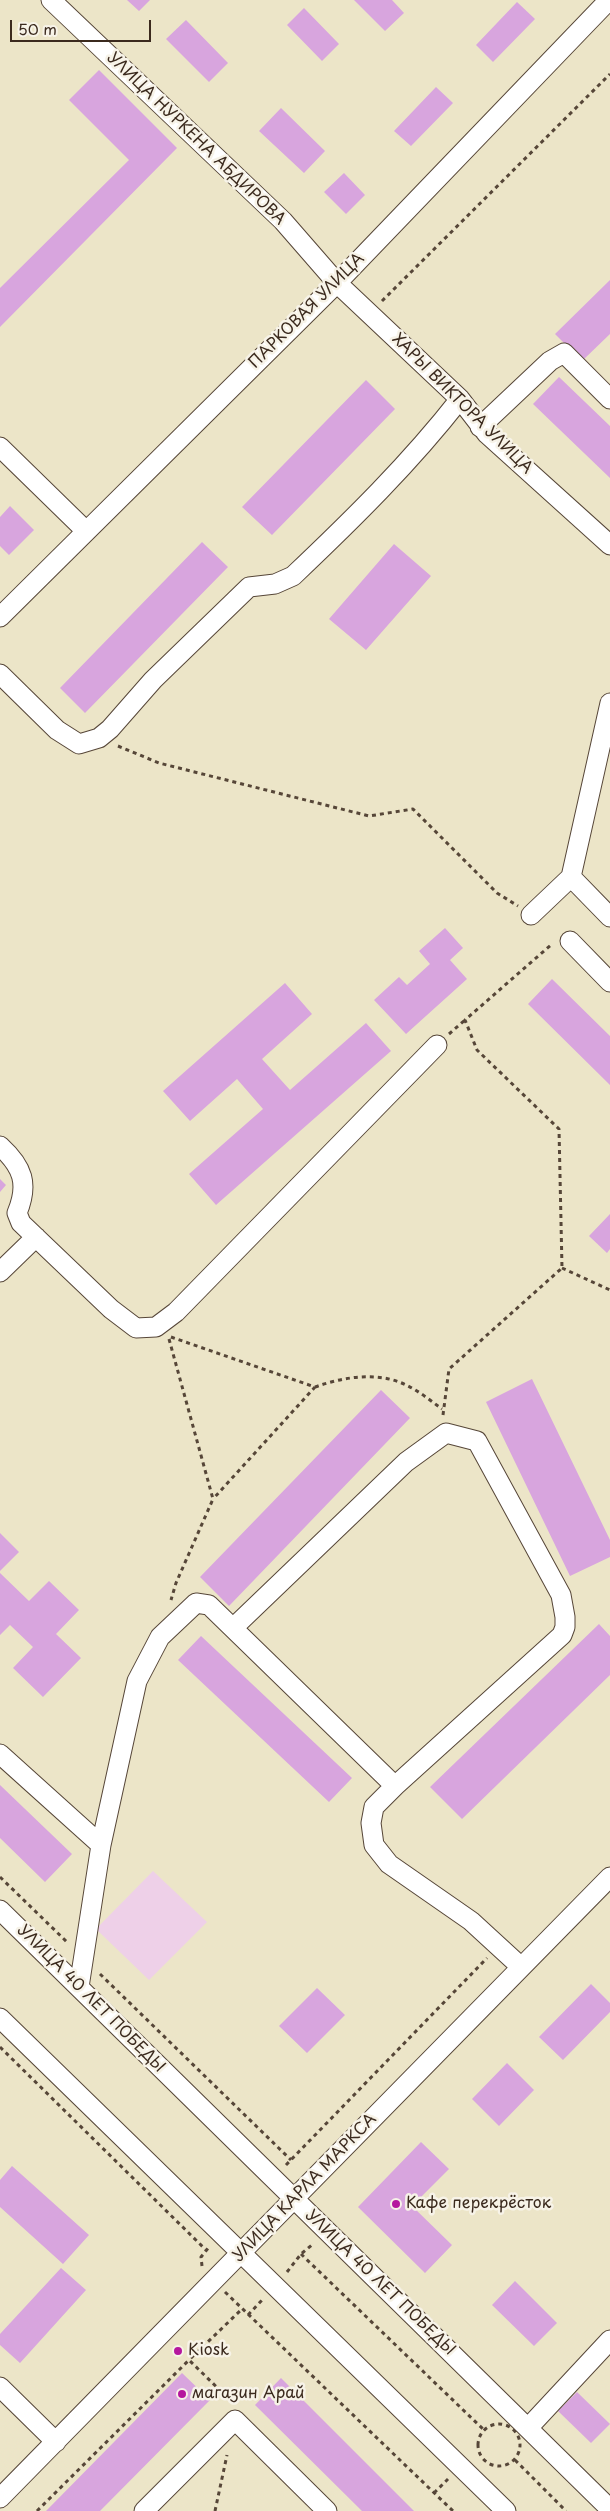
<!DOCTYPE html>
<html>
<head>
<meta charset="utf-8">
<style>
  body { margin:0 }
  #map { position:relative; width:610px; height:2511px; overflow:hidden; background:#ece5c8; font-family:"Playpen Sans",sans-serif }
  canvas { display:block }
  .scale { position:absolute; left:10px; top:20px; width:141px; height:22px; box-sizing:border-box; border:2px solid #3b2a1e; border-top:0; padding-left:6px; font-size:15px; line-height:18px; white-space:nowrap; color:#3b2a1e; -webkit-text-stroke:4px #f7f3e8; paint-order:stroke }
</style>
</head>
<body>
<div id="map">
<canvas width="610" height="2511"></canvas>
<div class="scale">50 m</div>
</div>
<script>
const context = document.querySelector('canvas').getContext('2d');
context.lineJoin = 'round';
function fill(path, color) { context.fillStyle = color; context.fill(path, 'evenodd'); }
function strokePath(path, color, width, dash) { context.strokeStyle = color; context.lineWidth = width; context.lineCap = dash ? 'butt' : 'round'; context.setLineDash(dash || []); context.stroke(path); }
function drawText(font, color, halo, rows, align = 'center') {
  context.font = font + ' "Playpen Sans",sans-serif'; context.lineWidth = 5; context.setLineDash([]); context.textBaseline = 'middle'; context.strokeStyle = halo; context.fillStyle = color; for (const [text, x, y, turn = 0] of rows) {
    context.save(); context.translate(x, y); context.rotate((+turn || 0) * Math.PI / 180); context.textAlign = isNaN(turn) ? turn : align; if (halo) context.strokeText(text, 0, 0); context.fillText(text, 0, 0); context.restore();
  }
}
fill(new Path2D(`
  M153 1871 207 1922 149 1980 96 1929Z`), '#eed0e8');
fill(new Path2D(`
  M127 0H150L139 11Z
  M354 0H392L404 13 385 31Z
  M517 2 535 19 493 62 476 45Z
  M304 8 339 44 322 61 287 25Z
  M186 20 228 63 209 82 166 39Z
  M99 70 177 148 0 327V288L129 160 69 100Z
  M436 87 453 103 411 146 394 131Z
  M281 108 325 151 304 173 259 131Z
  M344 173 365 195 346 214 324 192Z
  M610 280V334L582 361 555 334Z
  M559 377 610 426V478L533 404Z
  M366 380 395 409 272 535 242 507Z
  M10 506 34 530 9 555 0 546V517Z
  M202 542 228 567 85 713 60 688Z
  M394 544 431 576 366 650 329 619Z
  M445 928 463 948 450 960 467 979 406 1034 374 1000 399 977 407 985 430 964 419 951Z
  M552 979 610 1036V1085L528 1004Z
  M285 983 312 1014 262 1059 290 1090 366 1023 391 1051 216 1205 189 1174 263 1109 237 1079 190 1121 163 1091Z
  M0 1179 6 1185 0 1192Z
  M610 1214V1249L607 1253 589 1236Z
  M532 1379 610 1540V1557L570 1576 486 1402Z
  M381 1390 410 1418 229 1606 200 1577Z
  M0 1533 19 1552 0 1571Z
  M0 1573 29 1601 49 1581 79 1610 56 1634 81 1658 43 1697 13 1668 33 1647 10 1625 0 1635Z
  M599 1624 610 1636V1675L462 1819 430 1787Z
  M201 1636 352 1778 329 1802 178 1660Z
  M0 1785 72 1854 45 1882 0 1838Z
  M591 1984 610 2003V2012L563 2060 539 2037Z
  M317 1988 345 2015 307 2053 279 2026Z
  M507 2063 534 2090 499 2126 472 2099Z
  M421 2142 449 2169 412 2206 452 2245 425 2273 358 2207Z
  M12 2166 89 2235 63 2264 0 2207V2180Z
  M61 2268 86 2290 20 2363 0 2345V2334Z
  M515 2281 557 2323 534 2346 492 2305Z
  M182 2373 210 2400 100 2511H46Z
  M281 2378 414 2511H362L255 2405Z
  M577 2392 610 2424 591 2443 558 2411Z`), '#d8a5de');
const minor = new Path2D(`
  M51 0 283 221 337 283 460 399 487 434 610 545
  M480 427 550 361 564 353 610 399
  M0 447 86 531
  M0 617 337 283 609 0
  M0 674 57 730 79 744 99 738 110 729 153 680 249 587 275 584 293 576C352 520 410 463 460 399
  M571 877 610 917
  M531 915 571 877 610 703
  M570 941 610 982
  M0 1146C23 1167 29 1184 17 1213L21 1223 111 1309 136 1328 156 1327 176 1312 437 1045
  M0 1272 36 1237
  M233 1628 406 1462 446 1433 477 1441 561 1595 565 1617V1627L562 1635 395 1786 374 1807 371 1823 374 1845 389 1864 471 1921 520 1966
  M0 1754 101 1845
  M0 1910 610 2509
  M79 1987 101 1845 137 1681 160 1637 196 1603 209 1605 395 1786
  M0 2018 506 2511
  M0 2387 56 2442
  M528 2428 610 2340
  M0 2498 610 1877
  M144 2511 235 2420 327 2511`);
strokePath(minor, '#564638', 21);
strokePath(new Path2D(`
  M382 301 610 74
  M118 746 159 763 369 816 413 809 497 893 518 906
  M449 1034 465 1020
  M562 1268 610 1290
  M171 1337 315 1387 213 1499
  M169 1339 213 1499 176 1583 171 1600
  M315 1387C343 1377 378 1371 406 1385 419 1391 431 1401 442 1409
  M443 1415 449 1369 562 1268 559 1129 477 1050 465 1020 552 944
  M0 1877 68 1943
  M100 1974 291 2160
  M0 2047 206 2250
  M286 2165 487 1958
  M301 2254 484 2430
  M202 2266 201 2257 209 2247
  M287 2272 301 2254 313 2244
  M225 2292 453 2511
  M248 2315 263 2299
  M233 2403 189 2360 242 2309
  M478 2445a21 21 0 1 1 42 0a21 21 0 1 1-42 0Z
  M515 2460 566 2511
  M434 2493 448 2479
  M37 2511 189 2360
  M215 2511 227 2455`), '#564638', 3, [4, 4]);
strokePath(minor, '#fff', 19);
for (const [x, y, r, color] of [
  [396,2204,5,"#b5179e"],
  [178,2351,5,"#b5179e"],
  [182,2394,5,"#b5179e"]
]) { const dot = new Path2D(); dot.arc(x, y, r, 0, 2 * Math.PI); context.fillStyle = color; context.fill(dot); strokePath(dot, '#f7f3e8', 2); }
drawText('16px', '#3b2a1e', '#f7f3e8', [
  ["УЛИЦА НУРКЕНА АБДИРОВА",196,139,44],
  ["ПАРКОВАЯ УЛИЦА",307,311,-45],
  ["ХАРЫ ВИКТОРА УЛИЦА",462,404,45],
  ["УЛИЦА 40 ЛЕТ ПОБЕДЫ",91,1999,45],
  ["УЛИЦА КАРЛА МАРКСА",305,2188,-46],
  ["УЛИЦА 40 ЛЕТ ПОБЕДЫ",380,2283,44]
]);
drawText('16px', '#3b2a1e', '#f7f3e8', [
  ["Кафе перекрёсток",406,2204],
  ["Kiosk",188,2351],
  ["магазин Арай",192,2394]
], 'left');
</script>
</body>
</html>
